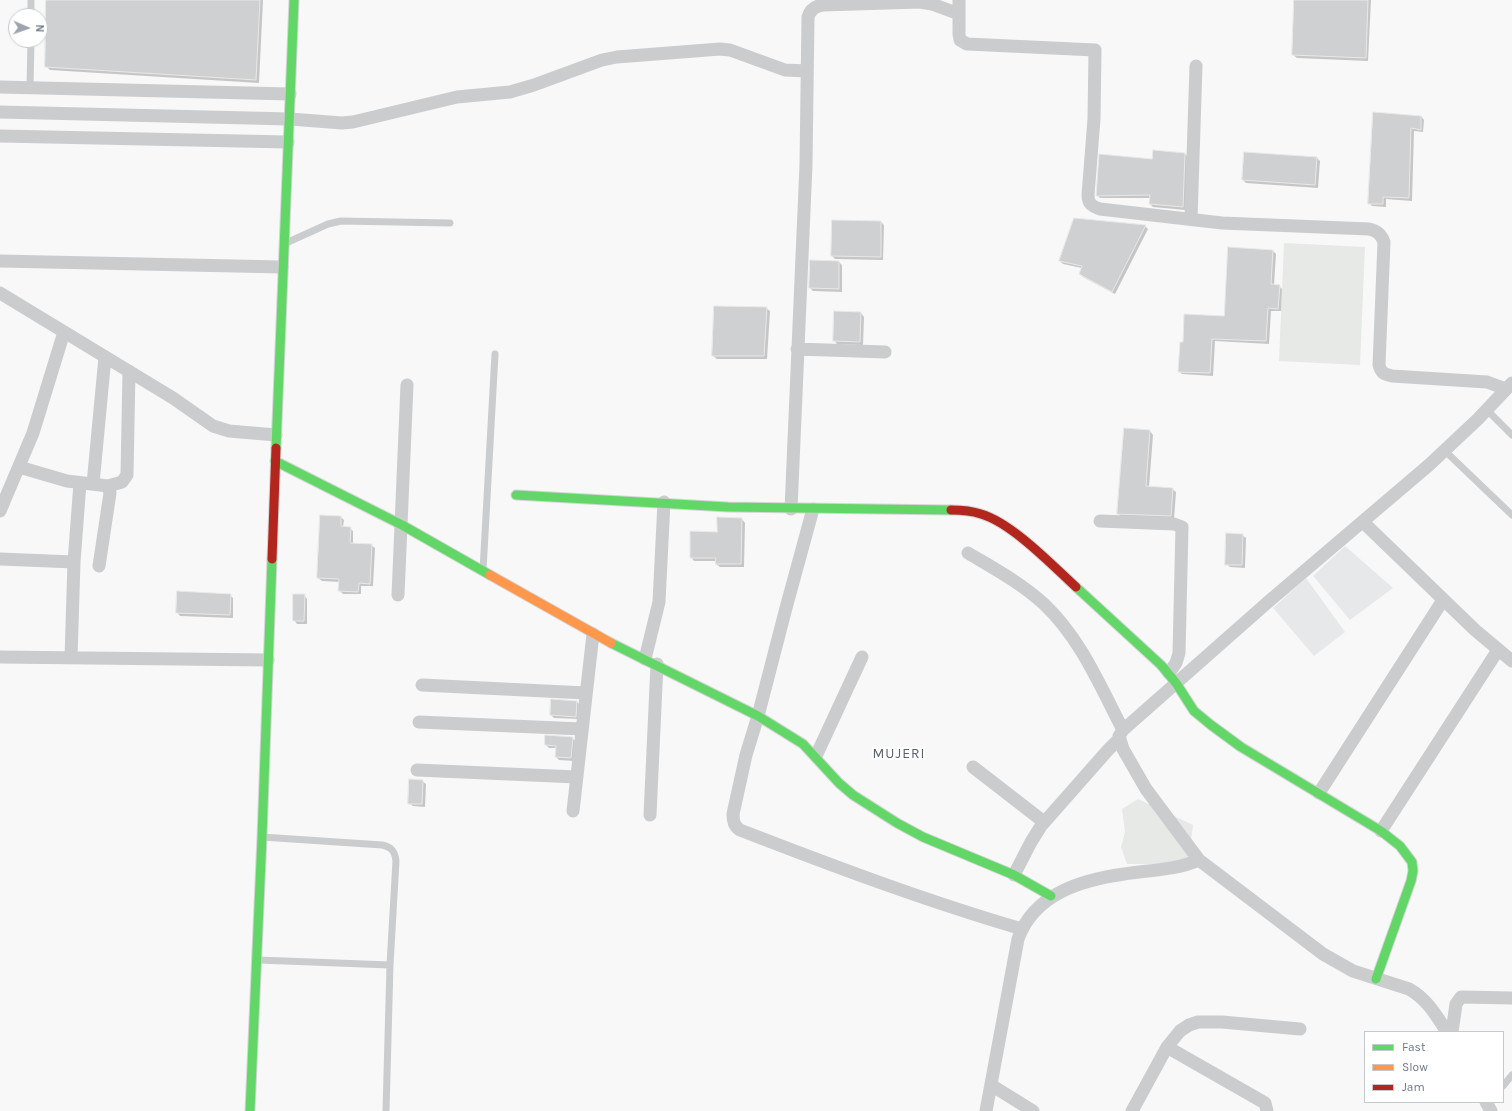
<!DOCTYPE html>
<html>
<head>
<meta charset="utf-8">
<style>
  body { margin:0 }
  #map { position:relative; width:1512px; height:1111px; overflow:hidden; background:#f8f8f8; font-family:Karla,sans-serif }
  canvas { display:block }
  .legend { position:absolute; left:1364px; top:1031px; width:140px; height:72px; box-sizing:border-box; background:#fff; border:1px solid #c4c9ce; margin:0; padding:5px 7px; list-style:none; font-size:12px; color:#6c7785 }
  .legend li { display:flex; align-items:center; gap:8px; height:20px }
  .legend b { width:20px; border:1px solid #c4c9ce }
  .north { position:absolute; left:8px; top:8px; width:40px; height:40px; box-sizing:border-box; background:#fff; border:1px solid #c4c9ce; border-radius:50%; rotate:92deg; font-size:11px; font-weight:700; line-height:16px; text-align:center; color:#6c7785 }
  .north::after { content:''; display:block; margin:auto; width:14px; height:18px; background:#9da4ad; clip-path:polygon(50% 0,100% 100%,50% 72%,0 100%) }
</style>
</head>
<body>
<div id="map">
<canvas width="1512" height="1111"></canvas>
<ul class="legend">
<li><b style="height:5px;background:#63d668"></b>Fast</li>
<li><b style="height:5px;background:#ff974d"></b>Slow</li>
<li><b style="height:5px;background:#b3261e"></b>Jam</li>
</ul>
<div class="north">N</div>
</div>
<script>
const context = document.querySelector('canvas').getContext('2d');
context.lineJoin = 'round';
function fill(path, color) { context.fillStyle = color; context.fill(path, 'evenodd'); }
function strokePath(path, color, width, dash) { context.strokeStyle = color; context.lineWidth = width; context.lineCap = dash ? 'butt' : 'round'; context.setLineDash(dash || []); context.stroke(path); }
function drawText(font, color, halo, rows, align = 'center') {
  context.font = font + ' Karla,sans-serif'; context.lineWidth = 4; context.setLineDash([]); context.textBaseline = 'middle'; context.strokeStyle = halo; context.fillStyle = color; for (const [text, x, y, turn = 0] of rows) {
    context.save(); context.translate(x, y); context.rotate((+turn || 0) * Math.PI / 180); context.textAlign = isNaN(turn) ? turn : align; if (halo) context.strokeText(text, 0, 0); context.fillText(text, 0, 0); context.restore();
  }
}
fill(new Path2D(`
  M1345 546 1393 588 1350 620 1313 576Z
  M1306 578 1345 632 1314 656 1273 608Z`), '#e7e8e9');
fill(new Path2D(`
  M1284 243 1365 247 1360 365 1279 361Z
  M1138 799 1193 825 1191 842 1195 855 1168 864H1127L1121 847 1125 832 1122 809Z`), '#e7e9e6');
fill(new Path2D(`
  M47 0H263L259 83 50 70 46 66Z
  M1295 0H1371L1368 61 1297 58 1293 55Z
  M1374 113 1421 116 1424 120 1423 132 1414 131 1412 201 1386 199V207L1372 206 1369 203Z
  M1185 154 1188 157 1186 210 1153 207 1150 204V198H1100L1097 195Z
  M1317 158 1320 161 1318 188 1246 183 1243 180Z
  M881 222 884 225 883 260 835 259 832 256Z
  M1145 226 1148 229 1115 294 1083 277 1080 273 1082 268 1063 264 1060 261Z
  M1273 251 1276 254 1274 285 1279 286 1282 289 1281 311H1271L1269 344 1215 341 1213 376 1182 374 1179 371 1184 343 1225 317Z
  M811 261 839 262 842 265V292L813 291 810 288Z
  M766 308 770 311 767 359H717L713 356Z
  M835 312 861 313 864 317 863 345 837 344 834 340Z
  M1150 431 1153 435 1149 487 1172 489 1176 492 1174 519 1121 517 1118 513Z
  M341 517 344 520 343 527 350 528 353 531V544L371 545 375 548 373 586H361V594H343L339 590 340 582 322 581 318 578Z
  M742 519 745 523 744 567H720L716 564 717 561H694L691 557 718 533Z
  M1242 535 1246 538 1245 568 1230 567 1226 564Z
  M230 595 233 598V618L180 616 177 612Z
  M304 595 307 599V624H297L294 620Z
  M552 700 577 702 580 705 579 719 554 718 551 715Z
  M572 738 575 741 574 761 559 760 556 757V748H549L546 745Z
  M422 781 426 784 425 807 413 806 409 803Z`), '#0003');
const building = new Path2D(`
  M46 0H260L256 80 45 67Z
  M1294 0H1368L1366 58 1292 55Z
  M1373 112 1421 116V130L1411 128 1409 198 1383 197V204H1368Z
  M1153 150 1185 153 1183 207 1149 204 1150 195 1096 196 1099 154 1152 159Z
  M1244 152 1317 157 1315 185 1242 180Z
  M1074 218 1146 225 1112 292 1079 274 1082 266 1059 261Z
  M832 220 881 221V257L831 256Z
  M1228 247 1273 250 1271 284 1280 285 1278 309 1268 308 1266 341 1212 339 1210 373 1178 372 1180 342H1183L1184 314 1224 316Z
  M810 260 839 261V289L809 288Z
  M714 306 767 307 764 356H712Z
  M834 311 861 312 860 342 833 341Z
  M1124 428 1150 430 1146 486 1173 488 1171 516 1117 514Z
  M320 515 341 516V526L351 527 350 543 372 544 370 584 359 583 358 592 338 591 339 579 317 578Z
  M717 517 742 518 741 564H715L716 558H690V531L717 532Z
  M1226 533 1243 534 1242 565H1225Z
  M177 591 231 594 230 615 176 613Z
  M293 594H305L304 621H293Z
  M551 699 577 701 576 717 550 715Z
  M545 735 573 737 571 758 555 757 556 746 545 745Z
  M409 779 423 780 422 804H408Z`);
fill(building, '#cfd0d1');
strokePath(building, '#e8e8e8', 1);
const fast = new Path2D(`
  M276 448 294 0
  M275 461 402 525 490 575
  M516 495 728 507 951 510
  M1076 587 1161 665 1176 683 1194 711 1211 725 1241 747 1381 831 1400 846 1412 862 1413 871 1411 881 1376 979
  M611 643 758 716 803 744 839 783 853 795 897 823 923 837 1014 875 1051 896
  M250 1111 262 837 272 559`);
const slow = new Path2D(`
  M490 575 611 643`);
const jam = new Path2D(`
  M951 510C961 510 972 511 981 514 1012 523 1052 565 1076 587
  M272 559 276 448`);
strokePath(fast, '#d4d5d6', 11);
strokePath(slow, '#d4d5d6', 11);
strokePath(jam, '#d4d5d6', 11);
strokePath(new Path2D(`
  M31 16V0
  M30 88 31 40
  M286 243 328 224 341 221 450 223
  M1487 410 1512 435
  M1444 450 1512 515
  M483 570 495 354
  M262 837 382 845C392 847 395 852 396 861L390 965 386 1111
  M258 960 390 965
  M1503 1086 1512 1075`), '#cbccce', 7);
strokePath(new Path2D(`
  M959 0V34L960 40 967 44 1095 50 1094 119 1088 195C1088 204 1092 206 1100 209L1222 223 1369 229C1377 231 1381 234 1384 242L1379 365C1381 373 1384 374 1392 376L1487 382 1506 389
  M0 87 290 94
  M0 112 290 119 342 123 353 122 457 97 510 92 534 85 602 60 617 57 720 49 730 50 785 70 807 71
  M0 136 288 142
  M1191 219 1196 66
  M0 261 282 267
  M0 293 173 398 213 426 229 431 276 435
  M797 349 885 352
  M19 467 67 481 108 486 110 493 99 566
  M93 484 105 357
  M108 486 122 482 127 475 129 371
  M791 509 806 165 808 17C810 10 815 6 823 5L920 2 932 4 959 14
  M813 509 786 608 758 716 746 755 733 814C733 821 734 826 740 830 833 866 926 901 1022 929
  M0 511 33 433 64 332
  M1100 521 1174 524 1182 527 1179 653 1176 663 1169 673
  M1363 522 1475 630 1512 661
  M968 553C993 568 1021 583 1044 604 1081 639 1100 686 1123 730
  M0 559 74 562
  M398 595 407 385
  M0 657 268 660
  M71 658 74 562 80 483
  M645 659 659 602 664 502
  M422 685 586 693
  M419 722 582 729
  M816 756 862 657
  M973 767 1044 822
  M417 770 577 777
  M1319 793 1443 600
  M573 811 593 634
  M650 815 657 664
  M1381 831 1498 650
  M1014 875 1031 842 1041 826 1108 750 1119 739
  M1447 1032C1436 1015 1427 999 1409 989L1353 971 1323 954 1199 860 1146 789 1123 749 1119 736 1123 730 1268 602 1429 465 1478 419 1512 383
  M1452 1032 1456 1004 1461 997 1512 998
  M1167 1047 1265 1103 1267 1111
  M991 1085 1033 1111
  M1486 1102 1491 1111
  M986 1111 1018 939C1034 894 1081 880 1124 874 1150 870 1176 870 1199 860
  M1132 1111 1167 1047 1180 1031 1189 1025 1198 1022H1222L1300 1029`), '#cbccce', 13);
strokePath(fast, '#63d668', 9);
strokePath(slow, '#ff974d', 9);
strokePath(jam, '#b3261e', 9);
context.letterSpacing = '1px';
drawText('14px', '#59616b', '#fff', [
  ["MUJERI",899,754]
]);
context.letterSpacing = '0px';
</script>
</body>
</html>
